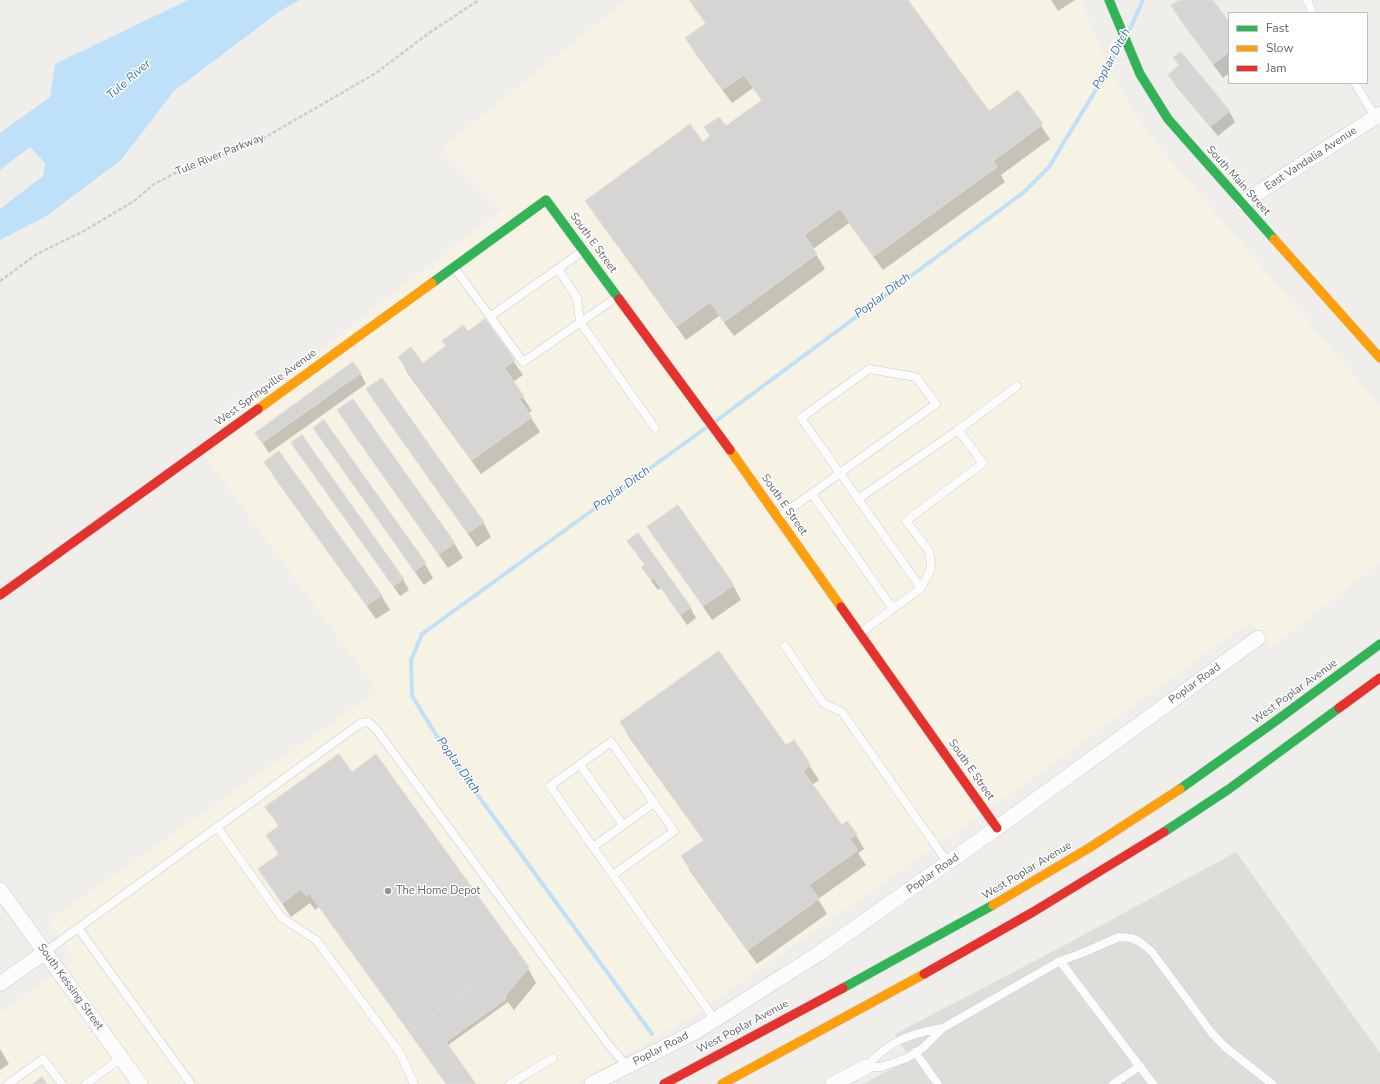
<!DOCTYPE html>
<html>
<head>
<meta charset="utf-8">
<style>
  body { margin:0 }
  #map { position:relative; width:1380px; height:1084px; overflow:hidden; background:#efeeea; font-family:"Nunito Sans",sans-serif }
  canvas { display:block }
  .legend { position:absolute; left:1228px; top:12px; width:140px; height:72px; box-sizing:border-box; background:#fff; border:1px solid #bfc1c3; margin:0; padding:5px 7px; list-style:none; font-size:12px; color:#5f6368 }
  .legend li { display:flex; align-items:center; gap:8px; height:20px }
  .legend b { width:20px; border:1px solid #bfc1c3 }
</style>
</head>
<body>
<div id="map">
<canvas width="1380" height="1084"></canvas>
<ul class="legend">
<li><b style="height:5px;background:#30b455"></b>Fast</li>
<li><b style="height:5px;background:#ff9f0a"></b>Slow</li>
<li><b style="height:5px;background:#e5322d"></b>Jam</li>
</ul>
</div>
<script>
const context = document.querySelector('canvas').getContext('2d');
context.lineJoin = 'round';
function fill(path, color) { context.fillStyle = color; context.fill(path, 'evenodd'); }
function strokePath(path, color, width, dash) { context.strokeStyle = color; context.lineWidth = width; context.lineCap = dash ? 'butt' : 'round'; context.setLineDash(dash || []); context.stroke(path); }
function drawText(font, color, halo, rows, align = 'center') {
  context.font = font + ' "Nunito Sans",sans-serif'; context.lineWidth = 3; context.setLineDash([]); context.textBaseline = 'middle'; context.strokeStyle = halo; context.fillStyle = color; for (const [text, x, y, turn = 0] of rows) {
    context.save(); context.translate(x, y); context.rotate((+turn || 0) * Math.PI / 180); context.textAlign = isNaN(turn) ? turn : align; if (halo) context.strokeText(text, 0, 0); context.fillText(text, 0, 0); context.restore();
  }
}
fill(new Path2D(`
  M627 0H1081L1097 41 1118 86 1138 119 1163 152 1380 406V562L1270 648 1249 622 1006 797 695 1014 576 1084H0V1013L75 960 49 921 378 691 197 445 502 210 441 149Z`), '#f7f3e4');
fill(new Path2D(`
  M1236 852 1380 1053V1084H863L910 1059 895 1034 1065 945Z`), '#dfddda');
fill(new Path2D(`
  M188 0H300L280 11 174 91 121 160 45 217 0 240V209L43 176 45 163 30 147 0 170V133L50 97 55 64Z`), '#bfe0f9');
fill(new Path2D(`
  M689 0H906L988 112 1018 91 1050 139 1001 175 1005 182 883 270 849 223 813 249 825 269 734 336 719 316 686 340 595 215 586 201 702 143 762 101 753 88 732 103 695 53 687 38 706 24Z
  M1051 0H1075L1058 11Z
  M1181 0H1212L1229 24V73L1223 78 1181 21 1172 6Z
  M1175 58 1229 111 1235 122 1218 136 1176 86 1169 75 1179 67Z
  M485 320 523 375 513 382 532 411 528 413 540 432 481 474 407 372 399 357 422 365 446 347 443 341 468 333Z
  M360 373 366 384 269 453 256 433Z
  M367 390 483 522 491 537 477 547 376 404Z
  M338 410 454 543 463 558 448 568 347 425Z
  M314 428 425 564 433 578 424 585 323 442Z
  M293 443 403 579 409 590 400 596Z
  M266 462 381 595 390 610 376 619 274 477Z
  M649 527 733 585 741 600 712 620Z
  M629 541 690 607 696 618 687 625 661 588 658 590 649 578 643 567 645 566Z
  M621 722 786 747 793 742 819 780 812 785 842 827 856 835 864 849 858 853 866 865 818 899 827 914 757 964 690 871 682 856 704 841 629 737Z
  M352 773 528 968 536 983 514 1010 508 1002 447 1046 475 1084H447L319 907 315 910 310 903 291 917 259 869 279 855 267 835 279 827 267 807Z
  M0 1049 9 1064 0 1070Z`), '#0003');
strokePath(new Path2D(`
  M1129 31 1143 0
  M716 421 1024 192 1049 167 1100 83 1120 44
  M652 1034 450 757 412 696 411 660 422 634 707 427`), '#bfe0f9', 4);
const building = new Path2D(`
  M690 0H908L989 111 1018 90 1043 124 993 161 997 167 874 256 840 209 804 235 817 254 724 322 710 302 677 326 585 201 690 124 703 142 710 136 704 127 719 117 726 126 762 100 744 75 723 89 685 38 706 23Z
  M1179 0H1213L1229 22V52L1213 64 1171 6Z
  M1181 52 1230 111 1211 126 1168 75 1179 65 1173 58Z
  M485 319 515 360 504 368 524 396 519 399 532 417 472 460 398 357 411 347 423 363 446 346 442 341 463 325 468 331Z
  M353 362 361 373 262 443 255 433Z
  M382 378 484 522 468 533 366 389Z
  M353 399 455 543 439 554 337 410Z
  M324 420 426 563 415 571 313 428Z
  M302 435 404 579 393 586 291 443Z
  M279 451 382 595 367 605 264 462Z
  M678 505 734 585 703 606 647 527Z
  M638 533 691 607 680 615 654 578 651 580 641 567 645 565 627 541Z
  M719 651 786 745 794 740 811 765 803 771 842 825 847 821 857 834 850 839 858 850 809 885 819 899 748 950 681 856 704 840 620 722Z
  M339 754 352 772 376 754 529 967 505 997 489 974 409 1032 309 893 306 896 301 889 282 903 258 869 279 854 266 835 279 826 265 807Z
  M489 974 506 999 446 1042 476 1084H446L409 1032Z
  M42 1077 47 1084H33Z`);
fill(building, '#d6d5d3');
strokePath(building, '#deddd9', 1);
const lane = new Path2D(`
  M1308 0 1307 1 1313 13
  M1355 83 1375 117
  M454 267 523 362 617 297
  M558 269 577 298 580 322 655 428
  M491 316 583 251
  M812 494 893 609
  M858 499 958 430 1017 386
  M779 517C831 479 884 442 936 404L916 377 869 369 801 418 921 588
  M860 633 921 588 930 571 931 562 929 551 906 521 983 463 958 430
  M785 646 823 703 842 712 948 863
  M580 765 623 825
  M217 827 282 918 316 940 400 1053 414 1084
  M593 847 654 803
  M613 875 674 831 611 742 550 786 715 1020
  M78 928 191 1084
  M45 952 361 723 368 722 376 729 608 1044 627 1066
  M1060 961 1153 1084
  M915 1052 938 1084
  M866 1067H881L907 1058 924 1047 943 1028 1004 993 1060 961 1080 954 1119 937 1131 938 1140 942 1152 952 1211 1032 1225 1047 1272 1084
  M866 1067C889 1041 909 1034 943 1028
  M8 1084 43 1059 62 1084
  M86 1084 121 1058
  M510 1084 553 1058
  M1113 1084 1140 1066`);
const street = new Path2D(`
  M1242 203 1380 114
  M0 890 140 1084
  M0 984 45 952
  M592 1084 697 1031 818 954 997 828 1258 638
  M833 1084 866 1067`);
const fast = new Path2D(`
  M1109 0 1140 74 1168 119 1274 239
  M432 283 546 200 619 299
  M1180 789 1273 723 1380 644
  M1164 832 1229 789 1339 708
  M843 988 993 905`);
const slow = new Path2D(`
  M1274 239 1380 358
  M258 409 432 283
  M730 450 841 607
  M993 905 1089 848 1180 789
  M722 1084 924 974`);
const jam = new Path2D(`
  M619 299 730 450
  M0 595 258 409
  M841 607 997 828
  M1339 708 1380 678
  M924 974 1033 912 1164 832
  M664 1084 843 988`);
strokePath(lane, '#cbcccc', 9);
strokePath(street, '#cbcccc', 16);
strokePath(fast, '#cacacb', 10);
strokePath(slow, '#cacacb', 10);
strokePath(jam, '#cacacb', 10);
strokePath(new Path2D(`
  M0 281 37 254 84 231 134 201 153 185 173 174 264 138 376 73 429 33 479 0`), '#cacfcc', 2.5, [4, 2]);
strokePath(lane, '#fdfcfc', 8);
strokePath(street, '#fdfcfc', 15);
strokePath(fast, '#30b455', 9);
strokePath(slow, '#ff9f0a', 9);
strokePath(jam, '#e5322d', 9);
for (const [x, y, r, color] of [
  [388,891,4,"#919496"]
]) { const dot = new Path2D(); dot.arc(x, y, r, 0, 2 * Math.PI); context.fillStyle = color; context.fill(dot); strokePath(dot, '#fff', 1.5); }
drawText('11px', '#5f6368', '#fff', [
  ["Tule River Parkway",220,155,-22],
  ["East Vandalia Avenue",1311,159,-33],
  ["South Main Street",1238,181,48],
  ["South E Street",593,243,54],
  ["West Springville Avenue",266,388,-36],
  ["South E Street",784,505,55],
  ["Poplar Road",1195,684,-36],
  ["West Poplar Avenue",1295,692,-36],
  ["South E Street",971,770,55],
  ["West Poplar Avenue",1027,871,-31],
  ["Poplar Road",933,874,-35],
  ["South Kessing Street",70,987,54],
  ["West Poplar Avenue",743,1027,-28],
  ["Poplar Road",661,1049,-27]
]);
drawText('11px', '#5f6368', '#fff', [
  ["The Home Depot",396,891]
], 'left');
drawText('italic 12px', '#4174aa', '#fff', [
  ["Poplar Ditch",1112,59,-62],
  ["Tule River",129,80,-41],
  ["Poplar Ditch",883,296,-37],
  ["Poplar Ditch",622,489,-36],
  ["Poplar Ditch",458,766,55]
]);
</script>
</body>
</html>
